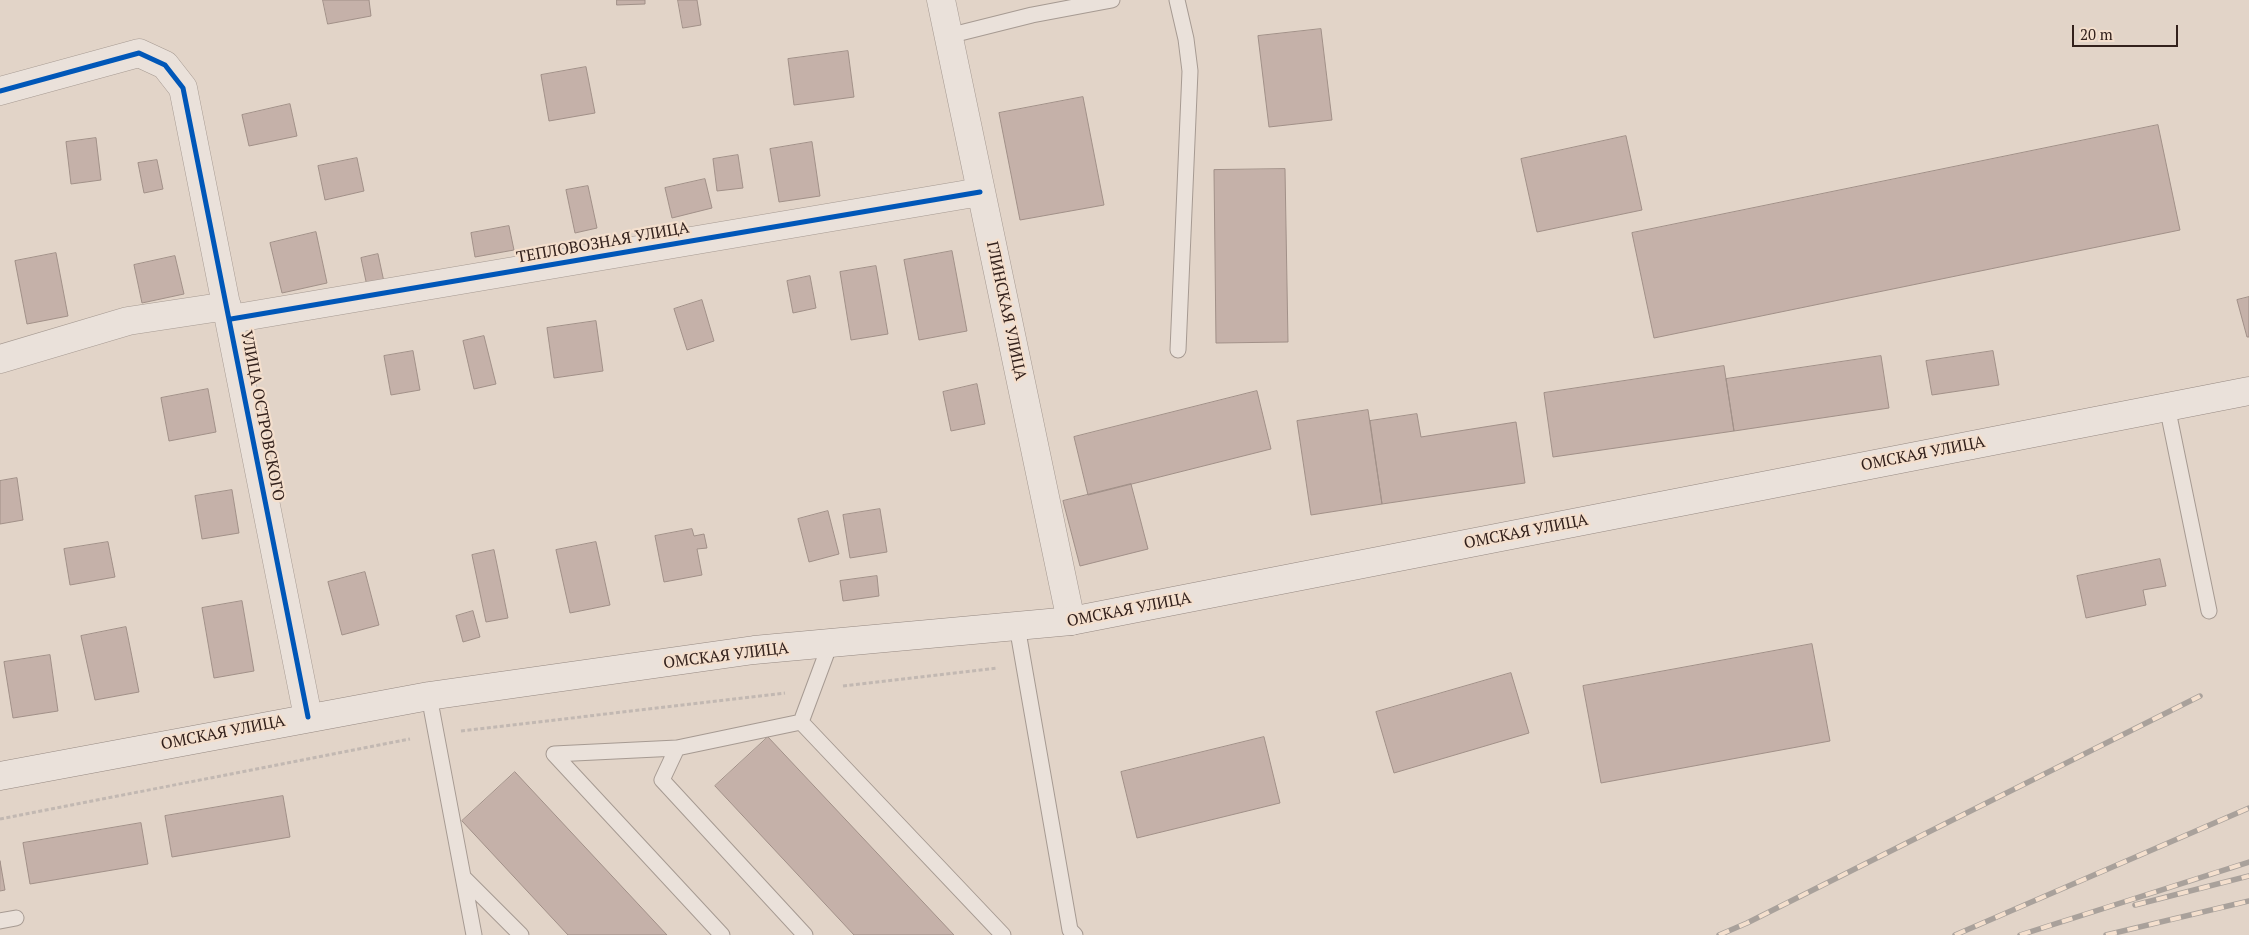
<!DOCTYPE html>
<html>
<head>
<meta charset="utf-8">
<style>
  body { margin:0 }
  #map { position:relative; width:2249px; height:935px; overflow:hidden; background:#e2d4c8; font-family:"PT Serif",serif }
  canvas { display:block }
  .scale { position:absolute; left:2072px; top:25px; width:106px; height:22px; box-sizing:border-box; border:2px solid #33211c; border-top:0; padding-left:6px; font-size:15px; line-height:18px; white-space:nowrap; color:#33211c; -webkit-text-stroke:4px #f4dfcd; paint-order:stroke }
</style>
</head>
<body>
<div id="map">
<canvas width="2249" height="935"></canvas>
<div class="scale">20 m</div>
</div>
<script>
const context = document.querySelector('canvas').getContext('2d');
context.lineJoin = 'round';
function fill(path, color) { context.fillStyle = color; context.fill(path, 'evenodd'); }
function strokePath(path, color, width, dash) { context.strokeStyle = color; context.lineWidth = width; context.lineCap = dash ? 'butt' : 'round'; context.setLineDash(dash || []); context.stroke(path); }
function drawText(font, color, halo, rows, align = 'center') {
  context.font = font + ' "PT Serif",serif'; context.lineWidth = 4.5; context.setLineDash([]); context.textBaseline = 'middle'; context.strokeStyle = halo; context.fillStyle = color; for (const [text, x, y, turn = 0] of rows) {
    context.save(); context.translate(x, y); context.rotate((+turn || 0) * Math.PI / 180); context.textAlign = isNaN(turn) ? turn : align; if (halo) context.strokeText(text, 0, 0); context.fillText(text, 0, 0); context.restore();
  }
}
const building = new Path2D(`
  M323 0H369L371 16 328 24Z
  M617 0H645V4L617 5Z
  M678 0H697L701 25 683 28Z
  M1321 29 1332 120 1269 127 1258 36Z
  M848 51 854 97 794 105 788 59Z
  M586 67 595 113 549 121 541 75Z
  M1083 97 1104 205 1020 220 999 113Z
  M290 104 297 136 249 146 242 115Z
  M2158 125 2180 230 1654 338 1632 233Z
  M1626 136 1642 210 1537 232 1521 159Z
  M96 138 101 180 71 184 66 142Z
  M812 142 820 196 779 202 770 149Z
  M738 155 743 188 717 191 713 159Z
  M357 158 364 191 325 200 318 166Z
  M157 160 163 189 144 193 138 163Z
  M1285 169 1288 342 1216 343 1214 170Z
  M705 179 712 208 672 218 665 188Z
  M588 186 597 228 575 233 566 190Z
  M509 226 514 250 475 257 471 233Z
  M316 232 327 283 282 293 270 243Z
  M952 251 967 331 919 340 904 260Z
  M56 253 68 316 27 324 15 261Z
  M378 254 384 282 367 286 361 258Z
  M175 256 184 294 142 303 134 265Z
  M876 266 888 334 851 340 840 272Z
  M810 276 816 308 793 313 787 281Z
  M2249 297V337H2247L2237 300Z
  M702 300 714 341 687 350 674 309Z
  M596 321 603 371 554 378 547 328Z
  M484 336 496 384 474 389 463 341Z
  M413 351 420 390 391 395 384 356Z
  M1993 351 1999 385 1932 395 1926 361Z
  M1881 356 1889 408 1734 431 1726 379Z
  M1724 366 1734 431 1553 457 1544 393Z
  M977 384 985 424 951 431 943 392Z
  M208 389 216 432 169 441 161 398Z
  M1257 391 1271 449 1088 495 1074 437Z
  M1368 410 1382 504 1311 515 1297 421Z
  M1417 414 1421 437 1516 422 1525 483 1382 504 1370 421Z
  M17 478 23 520 0 524V481Z
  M1131 484 1148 549 1080 566 1063 501Z
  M232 490 239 533 202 539 195 496Z
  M880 509 887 552 850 558 843 515Z
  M828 511 839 554 809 562 798 519Z
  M692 529 694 536 704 534 707 548 697 549 702 575 664 582 655 536Z
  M108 542 115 577 70 585 64 549Z
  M596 542 610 605 570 613 556 550Z
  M494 550 508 618 486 622 472 555Z
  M2160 559 2166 586 2143 590 2146 605 2086 618 2077 576Z
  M365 572 379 625 342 635 328 582Z
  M877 576 879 596 843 601 840 581Z
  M242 601 254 671 214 678 202 608Z
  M473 611 480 637 463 642 456 616Z
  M126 627 139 692 95 700 81 636Z
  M1812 644 1830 741 1601 783 1583 686Z
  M50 655 58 711 13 718 4 662Z
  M1511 673 1529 733 1394 773 1376 712Z
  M768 737 954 935H854L715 786Z
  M1264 737 1280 803 1137 838 1121 772Z
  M515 772 667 935H568L462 821Z
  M283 796 290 837 172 857 165 816Z
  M141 823 148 864 30 884 23 843Z
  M0 861 5 890 0 891Z`);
fill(building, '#c5b1a9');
strokePath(building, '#a19088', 1);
const service = new Path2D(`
  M1177 0 1186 39 1190 71 1178 350
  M948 36 1032 15 1112 0
  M2167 406 2209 611
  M1017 626 1070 930 1075 935
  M429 696 474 935
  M801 722 677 748 662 780 805 935
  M801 722 1003 935
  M801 722 830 644
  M677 748 554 754 722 935
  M463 877 521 935
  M0 921 16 918`);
const minor = new Path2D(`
  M941 0 1071 621
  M0 91 139 53 165 65 183 88 308 717
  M231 319 980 192
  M0 359 128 321 227 306`);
const secondary = new Path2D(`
  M0 776 429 696 754 650 1071 621 2249 391`);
strokePath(service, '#a69a92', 17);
strokePath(minor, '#a69a92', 29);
strokePath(secondary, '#968982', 29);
strokePath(new Path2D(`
  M843 686 998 668
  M461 731 785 693
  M0 819 410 739`), '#c2b8b2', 3, [4, 2.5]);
strokePath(service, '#eae1da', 15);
strokePath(minor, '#eae1da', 28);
strokePath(secondary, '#eae1da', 28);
const rail = new Path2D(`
  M2135 905 2249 876
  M1719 935 1747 923 2200 696
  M1955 935 2249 808
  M2020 935 2249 862
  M2106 935 2249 901`);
strokePath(rail, '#a9a19b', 5.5);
strokePath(rail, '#f4dfcd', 4, [11]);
strokePath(new Path2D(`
  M0 91 139 53 165 65 183 88 308 717
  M231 319 980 192`), '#0057b8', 5);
drawText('16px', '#33211c', '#f4dfcd', [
  ["ТЕПЛОВОЗНАЯ УЛИЦА",603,243,-10],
  ["ГЛИНСКАЯ УЛИЦА",1006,311,78],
  ["УЛИЦА ОСТРОВСКОГО",262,416,79],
  ["ОМСКАЯ УЛИЦА",1923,454,-11],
  ["ОМСКАЯ УЛИЦА",1526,532,-11],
  ["ОМСКАЯ УЛИЦА",1129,610,-11],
  ["ОМСКАЯ УЛИЦА",726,656,-7],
  ["ОМСКАЯ УЛИЦА",223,733,-11]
]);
</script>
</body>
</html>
